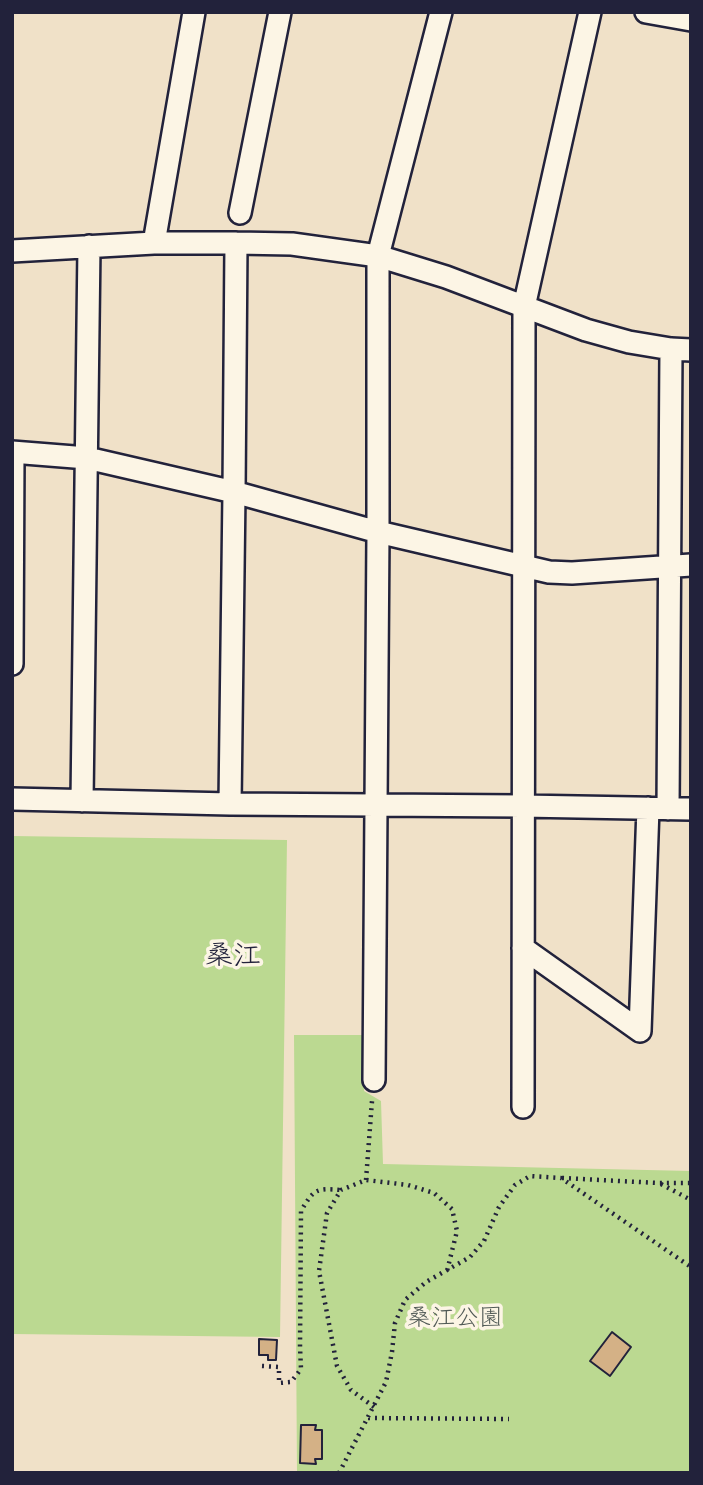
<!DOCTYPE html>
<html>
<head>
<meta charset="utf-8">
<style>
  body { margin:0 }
  #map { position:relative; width:703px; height:1485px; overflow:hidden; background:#f0e1c8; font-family:Sriracha,sans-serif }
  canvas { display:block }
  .frame { position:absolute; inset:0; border:14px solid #22223b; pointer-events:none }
</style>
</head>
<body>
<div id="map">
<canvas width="703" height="1485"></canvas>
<div class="frame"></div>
</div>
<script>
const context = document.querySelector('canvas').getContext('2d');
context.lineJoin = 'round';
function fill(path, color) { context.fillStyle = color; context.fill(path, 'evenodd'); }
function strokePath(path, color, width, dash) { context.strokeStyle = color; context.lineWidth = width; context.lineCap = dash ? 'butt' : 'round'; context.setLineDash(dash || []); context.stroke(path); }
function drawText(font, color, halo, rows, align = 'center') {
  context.font = font + ' Sriracha,"Klee One",sans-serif'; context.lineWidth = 7; context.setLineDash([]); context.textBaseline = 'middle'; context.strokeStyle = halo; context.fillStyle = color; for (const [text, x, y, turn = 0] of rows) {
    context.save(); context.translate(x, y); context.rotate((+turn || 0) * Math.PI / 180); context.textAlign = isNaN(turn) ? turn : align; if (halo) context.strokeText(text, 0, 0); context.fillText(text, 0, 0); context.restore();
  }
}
fill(new Path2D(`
  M12 836 287 840 280 1337 12 1334Z
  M294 1035H363L364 1091 381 1101 383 1164 691 1171V1473H297Z`), '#bbd991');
const building = new Path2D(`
  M612 1332 631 1347 610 1376 590 1361Z
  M259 1339 277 1340 276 1360H268V1355H259Z
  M301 1425H316L315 1430H322V1459H315L316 1464 300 1463Z`);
fill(building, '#d4b186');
strokePath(building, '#22223b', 2);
const minor = new Path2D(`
  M646 12 691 20
  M240 213 280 12
  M154 243 194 12
  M12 251 154 243H236L292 244 378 256 446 277 586 330 629 342 671 349 691 350
  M12 452 87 458 234 492 378 532 549 572 572 573 691 565
  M12 664 13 452
  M12 799 230 804 522 806 691 809
  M82 801 89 246
  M230 804 234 492 236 243
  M668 809 671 349
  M523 948 640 1031
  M640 1031 648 808
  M374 1080 378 532V256L441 12
  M523 1107 524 307 590 12`);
strokePath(minor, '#22223b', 26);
strokePath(new Path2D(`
  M562 1178 658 1183H691
  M366 1180 372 1101
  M661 1184 691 1200
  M262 1366 279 1367V1383L291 1382 301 1369 300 1347 301 1211C314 1189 316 1188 341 1190
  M374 1407 351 1390 337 1366 319 1271 327 1213 341 1190 366 1180 408 1185 434 1193 452 1209 457 1231 447 1271
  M368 1418 509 1419
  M339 1473 386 1382 392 1352 395 1323 405 1300 426 1282 470 1257 484 1241 499 1207 515 1185 530 1176 561 1178 691 1267`), '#22223b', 4.5, [2, 5]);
strokePath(minor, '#fcf5e5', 21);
drawText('24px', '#505955', '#fcf5e5', [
  ["桑江公園",455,1319]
]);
drawText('28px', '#22223b', '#fcf5e5', [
  ["桑江",233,957]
]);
</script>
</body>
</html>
